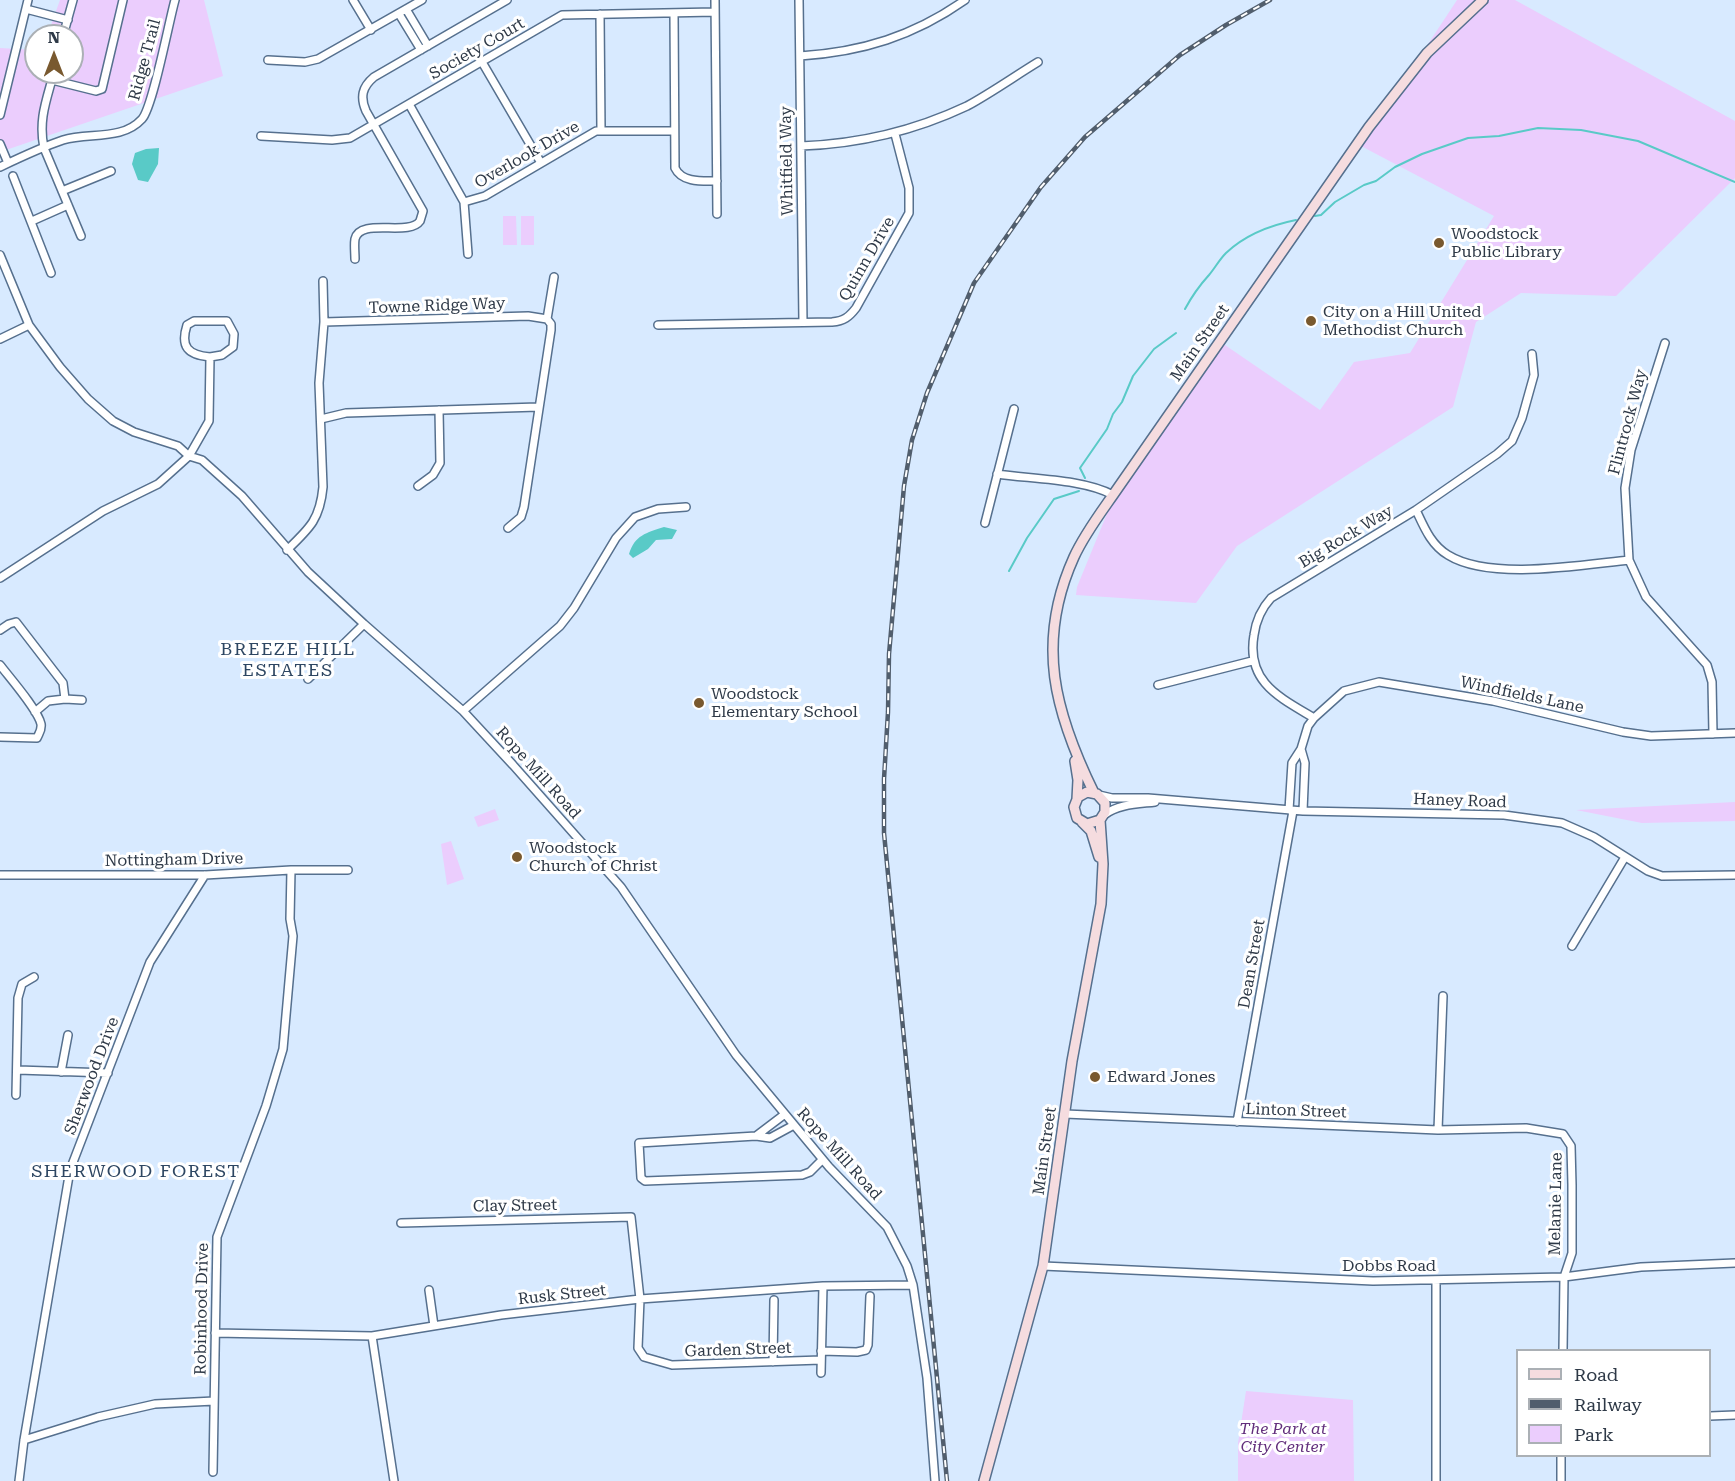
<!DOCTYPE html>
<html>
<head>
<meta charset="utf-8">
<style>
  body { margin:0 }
  #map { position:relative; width:1735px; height:1481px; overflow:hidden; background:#d8eaff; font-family:"Roboto Serif",serif }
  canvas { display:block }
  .legend { position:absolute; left:1516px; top:1349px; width:195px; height:108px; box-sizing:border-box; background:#fff; border:2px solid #abb0b5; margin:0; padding:8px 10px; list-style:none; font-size:18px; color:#2e3947 }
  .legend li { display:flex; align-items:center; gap:12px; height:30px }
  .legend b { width:30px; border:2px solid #abb0b5 }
  .north { position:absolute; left:24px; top:24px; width:60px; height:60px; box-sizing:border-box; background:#fff; border:2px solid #abb0b5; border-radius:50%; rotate:0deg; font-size:16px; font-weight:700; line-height:24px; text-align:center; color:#2e3947 }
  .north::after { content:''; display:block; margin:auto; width:21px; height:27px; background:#79592f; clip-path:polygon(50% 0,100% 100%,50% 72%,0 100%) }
</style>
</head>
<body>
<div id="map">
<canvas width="1735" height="1481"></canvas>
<ul class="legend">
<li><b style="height:8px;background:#f5dcdf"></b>Road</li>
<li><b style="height:8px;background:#515e6d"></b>Railway</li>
<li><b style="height:16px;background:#ebcdfd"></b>Park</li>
</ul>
<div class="north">N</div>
</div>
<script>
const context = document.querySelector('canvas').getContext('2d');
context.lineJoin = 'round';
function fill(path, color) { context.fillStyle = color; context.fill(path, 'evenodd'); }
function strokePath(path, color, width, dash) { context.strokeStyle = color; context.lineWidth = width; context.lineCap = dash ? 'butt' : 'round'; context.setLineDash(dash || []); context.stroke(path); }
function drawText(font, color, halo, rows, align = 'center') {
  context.font = font + ' "Roboto Serif",serif'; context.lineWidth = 6; context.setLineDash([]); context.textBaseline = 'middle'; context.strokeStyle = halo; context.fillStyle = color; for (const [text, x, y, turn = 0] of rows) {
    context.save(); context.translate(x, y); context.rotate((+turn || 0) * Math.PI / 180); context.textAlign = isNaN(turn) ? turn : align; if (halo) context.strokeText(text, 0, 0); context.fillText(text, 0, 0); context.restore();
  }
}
fill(new Path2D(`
  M60 0H204L223 76 0 152V48L36 50V72H72V36H47Z
  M1457 0H1515L1735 121V178L1616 296 1521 293 1476 322 1453 407 1237 546 1196 603 1076 595 1077 587 1113 499 1222 343 1320 410 1354 362 1410 353 1494 216 1361 146Z
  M503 216H516L517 245H503Z
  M521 216H534V245H521Z
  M1735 802V821L1642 823 1576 810Z
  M495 809 499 820 478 827 474 817Z
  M451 841 464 879 447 885 441 844Z
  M1246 1391 1353 1400 1354 1481H1238V1443Z`), '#ebcdfd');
fill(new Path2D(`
  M159 148 158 164 148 182 138 180 132 164 135 153 146 149Z
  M664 527 677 530 672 539 656 540 648 549 633 558 629 554C635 535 646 533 664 527Z`), '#59cac7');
strokePath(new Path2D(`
  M1315 216 1321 215 1335 202 1364 185 1376 181 1395 167 1422 154 1468 138 1499 136 1538 128 1581 130 1638 141 1735 182
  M1185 309C1192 296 1199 286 1209 275 1215 268 1219 260 1226 253 1245 235 1271 225 1296 220
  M1085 478 1080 468 1107 429 1113 414 1122 402 1133 376 1154 349 1176 333
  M1009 571 1027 538 1054 499 1079 491`), '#59cac7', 2);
const minor = new Path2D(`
  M353 0 371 30
  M715 0 717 214
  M799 0 803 322
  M26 9 68 20
  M406 9 428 46
  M674 13 675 168C682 183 703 181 717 181
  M399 14 421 50
  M600 14 601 130
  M63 36 73 0
  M800 56C862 52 914 36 965 0
  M268 60 305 62 318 59 422 0
  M482 62 541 163
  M54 72C47 99 38 119 44 148L81 236
  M52 80 96 91 102 89 123 0
  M409 104 464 202 468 254
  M0 115 28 0
  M261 136 332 140 350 138 562 15 715 12
  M0 144 8 163
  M801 146C859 144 914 131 967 106 991 93 1015 76 1038 62
  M0 167C21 157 42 147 63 140 89 132 122 141 142 119 153 107 169 21 175 0
  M13 176 51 273
  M62 191 111 171
  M464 202 485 196 596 131H674
  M32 221 68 205
  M0 255 29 325 60 367 88 399 113 421 134 432 178 446 189 456 202 460 242 496 308 572 364 624 463 711 513 765 621 887 736 1055 829 1167 887 1227 907 1266 913 1285 927 1378 935 1481
  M355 259C355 253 354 245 355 239 360 217 409 237 420 221L423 211 366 111C360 97 362 87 374 77L507 0
  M323 281 324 322
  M547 319 554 277
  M658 325 832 322C844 321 849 317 856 308L909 213V188L895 134
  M0 339 29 325
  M1665 343 1631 450 1625 488 1629 560 1646 597 1707 665 1712 682 1713 734
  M321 419 346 413 538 407
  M997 474C1031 479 1084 479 1113 495
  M418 486 433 475 440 463 439 410
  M1416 510C1424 527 1431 545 1448 555 1490 581 1581 565 1629 560
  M985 523 1014 409
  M287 550C310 528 320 519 323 487L319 383 324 322 528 316 547 319 551 324V330L524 507 521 517 508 528
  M0 578 103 511 158 484 189 456 209 421 210 357 222 355 233 347 234 334 227 321H194L187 325C180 347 188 355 210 357
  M0 630 9 624 16 622 63 683 65 699 82 700
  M0 665C10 678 38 710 41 724 42 730 39 733 37 738L0 737
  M308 679 364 624
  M1158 685 1252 661
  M463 711 560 626 574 608 616 538 635 517 658 509 686 507
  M35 712 48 701 65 699
  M1314 718C1279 697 1246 682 1254 635 1256 620 1261 609 1271 598L1416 510 1497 454 1512 441 1522 418 1534 375 1532 354
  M1301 749 1308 726 1314 718 1344 691 1379 682 1493 701 1623 732 1651 736 1735 733
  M1099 795 1112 798H1148L1303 811 1504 815 1562 823 1594 837 1648 871 1662 876 1735 875
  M1289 810 1292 763 1301 749 1305 763 1303 811
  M1104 815C1118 804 1138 804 1155 802
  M0 875H205L291 870H348
  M1572 946 1625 857
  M18 1070 108 1073
  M61 1072 68 1035
  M16 1095 18 998 22 984 34 977
  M785 1114 756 1136 770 1138 794 1125
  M1065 1114 1438 1130 1526 1128 1563 1134 1571 1146 1572 1185V1253L1564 1277 1563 1350
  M1237 1122 1293 811
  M1438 1130 1443 996
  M756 1136 639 1143 641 1178 645 1181 802 1175 810 1172 822 1160
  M401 1223 631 1217 640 1299 638 1348 644 1357 672 1365 821 1360
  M1043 1266 1373 1281 1564 1277 1641 1267 1735 1263
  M429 1290 434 1326
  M215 1333 372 1336 501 1315 640 1299 823 1286 913 1285
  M372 1336 394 1481
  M821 1351 857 1352 866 1350 868 1345 870 1296
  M773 1362 774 1300
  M821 1373 823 1286
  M1710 1416 1735 1415
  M24 1440 98 1417 155 1404 214 1401
  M213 1472 217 1237 266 1106 283 1049 293 936 290 919 291 870
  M19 1481 24 1440 70 1170 150 962 205 875
  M1436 1481V1280
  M1561 1481V1456`);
const secondary = new Path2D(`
  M1075 761 1078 780 1077 799
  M1094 793C1055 713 1035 643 1074 557 1084 535 1099 515 1113 495L1369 127 1427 53 1483 0
  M1082 822 1091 831 1099 857
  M984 1481 1043 1266 1072 1061 1101 904 1103 864 1100 820 1105 812V803L1097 794 1087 792 1078 797 1074 807 1077 818 1087 824 1100 820`);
strokePath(minor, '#56708e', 10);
strokePath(secondary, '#56708e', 12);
strokePath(minor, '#fff', 7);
strokePath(secondary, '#f5dcdf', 9);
const rail = new Path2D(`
  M947 1481 884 833V779L888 712 889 654 904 486 912 440 927 393 974 283 1041 187 1085 137 1180 55 1226 25 1270 0`);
strokePath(rail, '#515e6d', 4.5);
strokePath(rail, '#fff', 2, [7]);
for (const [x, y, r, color] of [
  [1439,243,6,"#79592f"],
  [1311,321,6,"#79592f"],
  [699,703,6,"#79592f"],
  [517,857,6,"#79592f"],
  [1095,1077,6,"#79592f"]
]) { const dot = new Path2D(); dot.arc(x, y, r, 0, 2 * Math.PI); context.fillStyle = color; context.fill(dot); strokePath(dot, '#fff', 2); }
drawText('16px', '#2e3947', '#fff', [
  ["Society Court",477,49,-30],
  ["Ridge Trail",145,60,-75],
  ["Overlook Drive",527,155,-30],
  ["Whitfield Way",787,161,-91],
  ["Quinn Drive",867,259,-60],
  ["Towne Ridge Way",437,306,-2],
  ["Main Street",1200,343,-55],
  ["Flintrock Way",1628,422,-75],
  ["Big Rock Way",1346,537,-31],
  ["Windfields Lane",1522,695,12],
  ["Rope Mill Road",538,773,48],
  ["Haney Road",1460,801,2],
  ["Nottingham Drive",174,860,-1],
  ["Dean Street",1252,964,-80],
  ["Sherwood Drive",92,1076,-69],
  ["Linton Street",1296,1111,2],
  ["Main Street",1045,1151,-82],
  ["Rope Mill Road",839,1154,48],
  ["Melanie Lane",1556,1204,-89],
  ["Clay Street",515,1206,-1],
  ["Dobbs Road",1389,1266],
  ["Rusk Street",562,1295,-6],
  ["Robinhood Drive",202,1309,-89],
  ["Garden Street",738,1350,-2]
]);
drawText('16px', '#2e3947', '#fff', [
  ["Woodstock",1451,234],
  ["Public Library",1451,252],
  ["City on a Hill United",1323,312],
  ["Methodist Church",1323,330],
  ["Woodstock",711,694],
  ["Elementary School",711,712],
  ["Woodstock",529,848],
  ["Church of Christ",529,866],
  ["Edward Jones",1107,1077]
], 'left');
drawText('italic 16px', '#622e7c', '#fff', [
  ["The Park at",1283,1429],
  ["City Center",1283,1447]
]);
context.letterSpacing = '1.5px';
drawText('18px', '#2d4662', '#fff', [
  ["BREEZE HILL",288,650],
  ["ESTATES",288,671],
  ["SHERWOOD FOREST",136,1172]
]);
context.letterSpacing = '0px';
</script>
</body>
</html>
